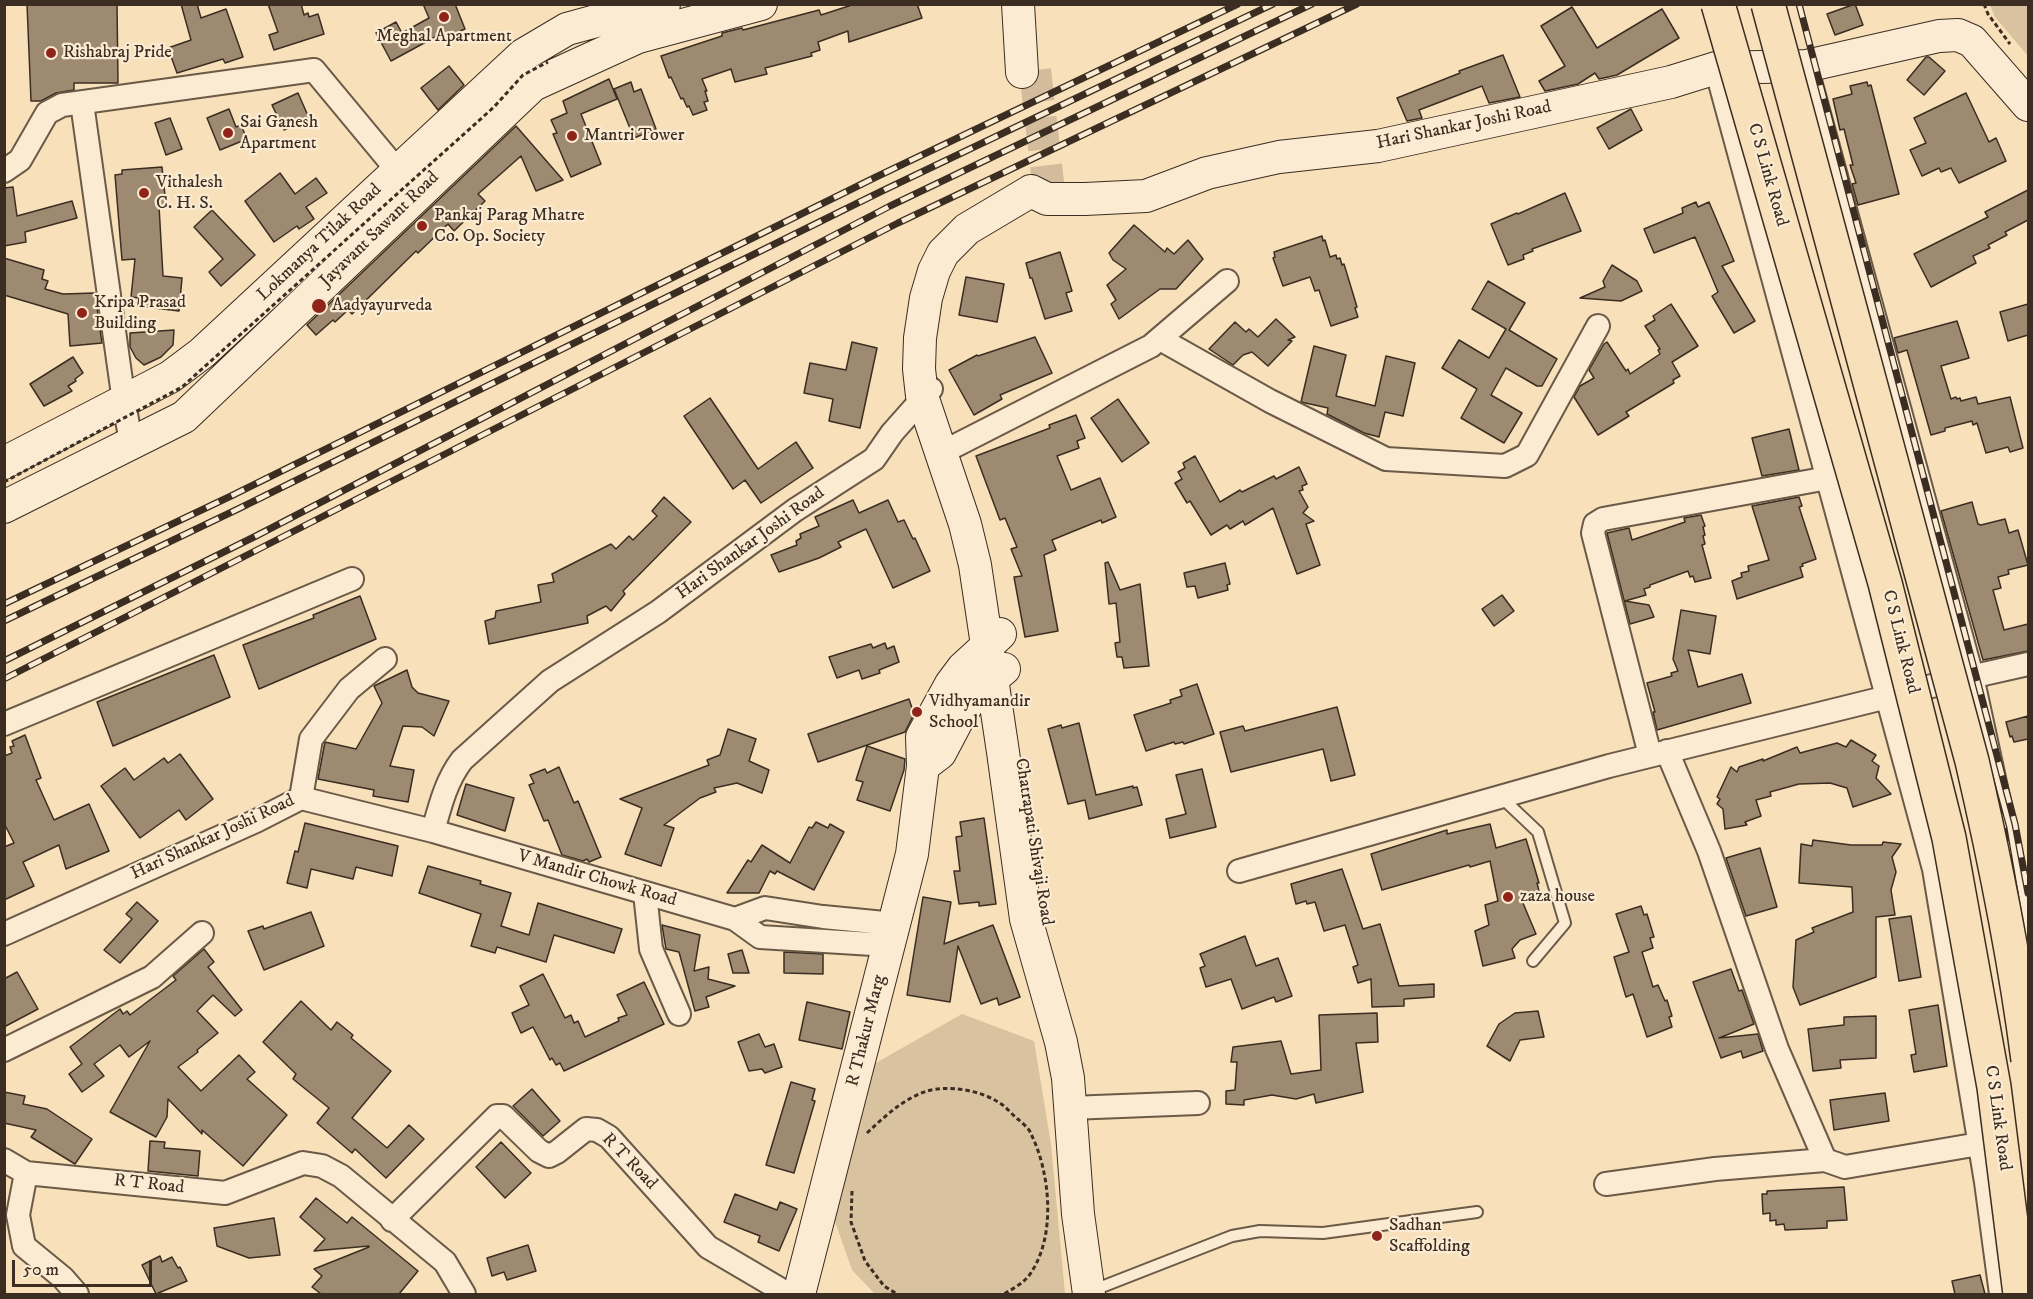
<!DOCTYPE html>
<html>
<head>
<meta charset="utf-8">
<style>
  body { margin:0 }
  #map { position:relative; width:2033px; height:1299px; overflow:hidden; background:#f8e0ba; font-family:"IM FELL DW Pica",serif }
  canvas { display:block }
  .frame { position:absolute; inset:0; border:6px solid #3b2d21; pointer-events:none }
  .scale { position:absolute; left:12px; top:1260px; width:140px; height:27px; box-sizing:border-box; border:3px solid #3b2d21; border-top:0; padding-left:8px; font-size:18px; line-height:21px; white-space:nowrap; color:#3b2d21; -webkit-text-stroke:4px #faebd2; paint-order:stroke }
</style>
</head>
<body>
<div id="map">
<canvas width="2033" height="1299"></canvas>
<div class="frame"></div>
<div class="scale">50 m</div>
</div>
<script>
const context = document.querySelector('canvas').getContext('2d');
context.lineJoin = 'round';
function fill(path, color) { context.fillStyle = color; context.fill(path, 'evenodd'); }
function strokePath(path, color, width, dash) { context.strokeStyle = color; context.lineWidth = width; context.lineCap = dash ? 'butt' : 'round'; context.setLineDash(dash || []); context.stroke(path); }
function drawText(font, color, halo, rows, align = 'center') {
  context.font = font + ' "IM FELL DW Pica",serif'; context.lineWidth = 4.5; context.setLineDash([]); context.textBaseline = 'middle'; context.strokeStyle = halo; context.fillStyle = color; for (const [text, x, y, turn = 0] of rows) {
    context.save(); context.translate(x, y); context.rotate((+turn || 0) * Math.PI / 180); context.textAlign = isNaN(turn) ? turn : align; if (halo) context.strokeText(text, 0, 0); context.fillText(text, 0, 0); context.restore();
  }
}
fill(new Path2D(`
  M1990 5H2028V56L1995 17Z
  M962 1014 1034 1041 1051 1144 1065 1294H875L852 1270 832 1213 874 1064Z`), '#d8c2a0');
const building = new Path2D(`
  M27 4H117L118 83H74V90L56 93 41 101H31Z
  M181 4H197L201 18 226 9 243 57 225 63 223 59 177 73 168 48 191 40Z
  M268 4H301L304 15 308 13 309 17 318 14 324 34 274 50 269 35 278 32Z
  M423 4H455L465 29 439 40 437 36 391 61 376 33 396 22 402 33 429 18Z
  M855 4H917L922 18 849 42 848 31 818 42 820 50 811 53 812 56 765 68 767 74 735 82 731 69 702 79 707 91H705L708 101 704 102 707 110 693 115 689 106 687 107 683 98 681 99 671 77 669 78 661 56 722 36V33L742 28 743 30 819 10 821 15Z
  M1855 4 1863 25 1835 35 1827 14Z
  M1572 7 1597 48 1662 9 1679 38 1617 75 1599 79 1595 73 1578 84 1545 91 1539 81 1565 66 1541 26Z
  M1503 55 1520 97 1489 103 1482 86 1419 110 1422 118 1407 121 1397 98 1460 73 1459 71Z
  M1926 57H1929L1945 71 1924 95 1907 80Z
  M449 66 464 85 438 110 421 88Z
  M609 79 617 99 581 114 601 164 571 177 553 134 557 133 551 120 567 113 563 101Z
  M631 82 634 92 641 89 656 129 634 138 614 89Z
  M1867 82 1868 86 1871 85 1899 194 1858 205 1852 184 1856 183 1850 165H1853L1844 129 1840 130 1833 99 1852 94 1850 86Z
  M298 93 309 118 284 130 272 105Z
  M1966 93 1989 142 1996 138 2006 161 1959 183 1951 168 1941 172 1939 168 1922 176 1910 150 1926 143 1914 118Z
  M229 109 236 127 241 125 247 139 220 150 207 118Z
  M1631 109 1642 130 1609 149 1597 128Z
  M170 118 182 149 166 155 155 123Z
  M516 126 563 180 536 191 521 156 478 194 485 201 454 231 448 224 418 253 416 251 352 314 348 310 335 322 333 320 316 335 307 325Z
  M162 167 166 205 159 206 163 276 182 278 179 311 138 306 139 298 131 297 135 259 122 260 115 175 122 174V170Z
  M280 173 295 194 316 178 327 193 306 207 314 219 299 229 297 226 274 242 245 201Z
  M13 187 17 216 72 201 77 218 25 232 26 242 4 246V188Z
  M2028 190V220L2005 232 2007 235 1988 245 1990 248 1973 256 1976 263 1931 287 1914 254 1988 217 1985 212Z
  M1565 193 1581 231 1532 249 1533 251 1523 255 1524 259 1508 265 1491 224 1517 213 1518 214Z
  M1696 202 1698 207 1709 202 1734 261 1722 266 1755 321 1734 333 1712 296 1718 292 1695 237 1654 253 1644 229 1683 213 1682 208Z
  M212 210 255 255 221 286 209 272 223 259 194 227Z
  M1134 225 1165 252 1167 248 1174 254 1188 240 1203 259 1176 289H1160L1119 319 1111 304 1116 300 1107 285 1126 269 1113 260 1109 253Z
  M1322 236 1323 241 1325 240 1330 257 1336 255 1337 259 1340 258 1342 265 1344 264 1357 307 1355 308 1358 317 1331 326 1319 290 1315 291 1310 277 1283 286 1273 258 1275 257 1274 252Z
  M1060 252 1072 291 1066 293 1072 311 1045 319 1032 278H1030L1026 263Z
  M4 258 44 270 42 279 48 281 45 289 63 294 95 293 102 343 70 346 68 314 4 295Z
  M1612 265 1637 281 1642 291 1621 301 1580 298 1605 287 1603 281Z
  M966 277 1004 284 997 322 959 315Z
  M1488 281 1525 303 1509 330 1557 359 1542 386H1537L1506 368 1491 395 1522 413 1504 443 1461 418 1477 389 1442 368 1459 340 1489 358 1506 329 1472 309Z
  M1671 304 1698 346 1672 362 1680 376 1673 380 1674 383 1626 412 1629 416 1598 435 1574 397 1580 386 1594 378 1589 370 1604 344 1607 342 1626 371 1628 369 1630 374 1660 354 1658 350 1660 349 1645 326 1655 320 1653 316Z
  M2028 304V335L2008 341 2000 312Z
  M1276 319 1295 337 1288 340 1292 341 1268 366 1252 352 1243 355 1233 365 1209 349 1235 322 1246 332 1249 329 1258 337Z
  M1957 321 1969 358 1941 366 1951 399 1956 397 1957 399 1960 398 1961 401 1976 397 1978 404 2010 397 2023 448 2010 452 2008 447 1986 453 1977 423 1973 425 1972 421 1945 428V431L1931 435 1907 350 1898 353 1894 338Z
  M174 330 173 345 161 357 144 365 136 358 130 347V333Z
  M1035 337 1052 373 1000 395 1002 399 974 415 949 370 977 355 978 356Z
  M852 342 877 348 860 428 829 421 833 399 804 393 810 363 846 370Z
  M1314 346 1346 355 1336 396 1375 406 1386 356 1415 363 1403 416 1385 412 1379 437 1364 433 1327 414 1328 408 1301 402Z
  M73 357 83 373 75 379 76 381 68 386 72 391 44 406 30 384Z
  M710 398 758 469 796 442 813 468 761 503 745 480 733 489 684 416Z
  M1118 399 1149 443 1122 462 1091 418Z
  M1076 415 1085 438 1077 441 1079 448 1057 456 1071 490 1100 478 1116 517 1102 523 1101 520 1052 540 1056 550 1044 555 1058 631 1025 637 1014 577 1022 576 1011 549 1017 547 1005 518 1000 520 976 456 1050 428 1049 425Z
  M1789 429 1799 470 1762 476 1752 438Z
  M1195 456 1220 502 1240 490 1242 492 1274 476 1276 479 1299 467 1307 484 1302 486 1303 490 1299 491 1308 507 1303 513 1314 521 1306 524 1320 565 1297 574 1273 508 1245 525 1243 521 1230 529 1227 525 1211 535 1190 501 1187 503 1175 483 1182 479 1178 472 1185 468 1183 463Z
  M664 497 691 522 623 591 625 594 611 611 606 606 587 616 588 623 489 644 485 621 495 618 496 611 541 602 538 585 554 582 552 574 611 544 616 549 629 536 633 540 657 516 652 511Z
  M1799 497 1802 506 1799 507 1816 559 1802 564 1803 566 1800 567 1803 577 1737 599 1732 581 1742 577 1741 573 1749 571 1748 566 1769 560 1752 506Z
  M853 500 859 513 888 500 898 522 904 520 913 539 915 538 930 571 893 588 866 529 838 542 841 547 819 558 779 572 771 555 797 545 796 541 801 538 800 534 819 526 815 517Z
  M1972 502 1978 524 1981 525 2005 519 2009 533 2018 530 2028 565 2008 570 2009 574 1998 577 2001 588 1993 590 2004 630 2028 624V651L1983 660 1941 511Z
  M1701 515 1705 526 1703 527 1705 535 1703 536 1705 544 1702 545 1711 578 1695 582 1693 576 1690 577 1688 571 1650 585V587L1644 589 1646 595 1625 601 1649 605 1654 617 1630 624 1607 533 1629 528 1632 540 1685 522 1684 518Z
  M1108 562 1120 590 1140 584 1149 666 1124 668 1122 657H1117L1115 643 1120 642 1116 603 1109 604 1105 563Z
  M1225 563 1230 584 1227 585 1228 590 1198 598 1195 586 1187 587 1184 573Z
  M1502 595 1514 611 1494 626 1482 609Z
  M360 596 376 639 259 689 243 645 314 618 313 615Z
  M1681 610 1716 616 1710 654 1688 650 1698 687 1742 674 1751 703 1657 730 1653 712H1655L1647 683 1672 676 1671 673 1678 671 1673 659Z
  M885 643 887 649 894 646 899 662 879 670 880 673 862 679 859 670 837 678 829 657 871 644 873 648Z
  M214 655 230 697 113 746 97 702Z
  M407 670 412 687 418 693 449 701 434 736 422 727 403 726 390 766 414 770 408 802 373 796 374 790 318 779 325 742 356 749 382 703 374 686Z
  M1197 684 1214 734 1184 744 1183 742 1175 744 1174 742 1146 751 1134 715 1171 703 1170 700 1182 696 1180 690Z
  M909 699 914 714 905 732 818 762 808 734Z
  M1337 707 1355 775 1331 781 1323 749 1231 772 1220 732 1243 726 1245 731Z
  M2028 716V739L2014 742 2012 736 2010 737 2006 722Z
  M1079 723 1096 795 1133 786V788L1137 787 1142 805 1089 819 1085 800 1068 804 1048 729 1061 725 1062 728Z
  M728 729 756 739 749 761 769 770 762 793 737 783 714 788 716 792 700 798 664 825 674 828 661 866 625 854 642 808 620 799 709 765 707 760 720 755Z
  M25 735 41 778 36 780 54 820 89 804 109 851 66 869 59 845 23 862 34 886 4 900V847L14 843 4 823V756L12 753 10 747 14 746 12 741Z
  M1851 740 1876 755 1872 761 1879 766 1876 778 1891 794 1853 807 1847 788 1830 783 1799 784 1770 792 1771 796 1756 800 1761 816 1745 822 1747 825 1725 829 1723 809 1717 804 1720 799 1717 797 1731 767 1737 772 1739 767 1763 759V761L1797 747 1800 753 1837 743 1846 747Z
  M867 746 905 759 904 770 890 811 857 800 863 782 856 780Z
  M180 754 213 799 186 820 179 810 140 838 101 786 125 768 134 780 164 758 168 763Z
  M559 767 574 803 578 801 601 857 589 862 587 859 583 861 562 855 548 820 544 821 529 785 534 783 530 775 545 769 547 773Z
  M1202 769 1216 827 1170 838 1166 819 1186 814 1176 775Z
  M466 784 514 798 505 831 457 815Z
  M984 818 996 904 979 906V902L959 904 954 871H960L956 837 962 836 960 822Z
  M816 822 828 828 830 824 844 832 814 890 777 871 775 874 770 871 759 893H727L748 860 751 862 762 845 790 863 809 827 812 828Z
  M305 823 398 846 392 876 356 867 353 879 311 869 307 888 287 883 295 851 298 852Z
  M1490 824 1496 848 1526 839 1539 883H1537L1539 891 1520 896 1536 934 1520 940 1512 949 1515 958 1483 966 1475 931 1489 925 1485 905 1498 901 1490 861 1470 867 1469 865 1382 890 1371 854 1447 830V834L1455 832Z
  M1813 840 1851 845H1882L1883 842 1901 844 1892 857 1896 872 1891 890 1895 915 1876 917V977L1800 1005 1793 987 1796 940 1814 932 1812 928 1853 912 1852 887 1799 883 1801 844 1812 846Z
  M1760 848 1777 907 1746 916 1726 858Z
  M428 866 481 881 480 884 511 893 501 926 529 935 538 903 622 929 614 953 554 935 546 962 497 947 495 953 471 946 481 914 419 893Z
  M1342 869 1363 929 1380 924 1399 986 1434 984V997L1404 999V1006L1372 1007 1371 979 1358 983 1353 967 1358 965 1345 925 1324 931 1315 902 1307 904 1306 901 1296 904 1291 884Z
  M923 897 951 902 944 944 993 925 1020 997 999 1005 997 998 981 1004 958 946 950 1002 907 995Z
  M137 902 158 921 120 963 104 950 132 919 126 914Z
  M1641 906 1644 915 1647 914 1654 937 1650 938 1653 948 1642 952 1653 987 1658 985 1665 1001 1667 1000 1672 1016 1669 1017 1672 1027 1647 1037 1633 994 1626 997 1614 957 1629 952 1616 914Z
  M311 912 324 946 264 970 248 931 263 926 264 929Z
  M1911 916 1921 977 1899 981 1889 919Z
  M662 925 700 935 694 971 709 967 708 979 735 986 706 997 709 1007 695 1011 679 952 666 949Z
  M1245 936 1256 966 1278 958 1292 996 1276 1002 1274 997 1242 1009 1231 979 1206 987 1200 968 1205 966 1200 954Z
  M204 949 214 962 208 967 242 1010 235 1016 213 995 197 1011 218 1033 197 1050 198 1052 178 1067 201 1091 239 1055 255 1072 247 1079 287 1115 243 1166 202 1130V1134L168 1099 167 1117 156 1137 110 1112 150 1041 129 1057 120 1045 94 1064 104 1076 82 1092 69 1074 82 1064 70 1047 120 1009 123 1014 127 1011 130 1015 176 980 173 976Z
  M742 950 749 973H733L728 954Z
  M784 952 823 954V974L784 973Z
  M1731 969 1739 991 1742 990 1754 1024 1719 1038 1758 1034 1763 1051 1743 1058 1741 1051 1721 1058 1693 982Z
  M17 972 38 1009 4 1027V979Z
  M543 974 565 1018 571 1015 574 1023 578 1021 585 1037 619 1021 618 1018 627 1015 617 995 644 982 664 1024 564 1071 560 1063 556 1065 552 1058 550 1060 533 1027 521 1033 512 1013 529 1005 520 986Z
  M301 1001 331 1030 337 1022 353 1035 351 1038 391 1071 352 1118 387 1148 409 1125 424 1139 386 1178 355 1149 352 1153 317 1123 329 1108 293 1079 296 1074 263 1042Z
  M807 1002 850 1012 842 1049 799 1040Z
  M1938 1005 1947 1066 1914 1072 1911 1055 1916 1054 1909 1010Z
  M1538 1011 1544 1037 1520 1040 1510 1061 1487 1046 1499 1024 1515 1013Z
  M1377 1013 1378 1042 1356 1043 1363 1092 1316 1103 1314 1094 1296 1099 1272 1095 1244 1100V1105L1226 1104V1091L1235 1090 1237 1062H1231L1233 1047 1281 1041 1291 1074 1321 1070 1319 1015Z
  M1876 1016V1058L1840 1060 1841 1068 1813 1071 1808 1029 1844 1025V1017Z
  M759 1034 765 1047 774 1044 782 1067 765 1073 762 1069 749 1071 738 1042Z
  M791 1082 815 1089 812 1100 815 1101 794 1173 766 1165Z
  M532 1089 560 1121 543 1136 513 1106Z
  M4 1092 25 1096 23 1104 47 1109 92 1139 75 1164 31 1137 36 1130 4 1123Z
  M1885 1093 1889 1121 1834 1130 1830 1100Z
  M150 1141 165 1142 164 1148 200 1151 198 1176 148 1171Z
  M501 1142 531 1173 505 1198 476 1167Z
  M1844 1187 1847 1220 1827 1221V1228L1785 1230 1784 1224 1776 1225V1220L1770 1221V1213L1763 1214 1762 1194H1767V1191Z
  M735 1194 777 1210 780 1202 797 1209 779 1251 758 1242 760 1236 724 1222Z
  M316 1198 347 1223 352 1217 418 1271 399 1294H321L312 1287 322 1276 314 1269 369 1247V1246L314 1251 325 1239 300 1217Z
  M274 1218 280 1255 249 1258 217 1246 214 1228Z
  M528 1245 536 1271 507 1280 504 1272 492 1276 487 1258Z
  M160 1256 162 1262 172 1257 178 1268 180 1267 187 1281 156 1294 142 1265Z
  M1980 1275 1985 1294H1955L1952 1281Z`);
fill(building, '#9d8a71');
strokePath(building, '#3b2d21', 1.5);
strokePath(new Path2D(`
  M1035 70 1049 191`), '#d2bc9b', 32, [32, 16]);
const lane = new Path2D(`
  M1501 797 1538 832 1565 923 1533 961
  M1104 1286 1232 1236 1260 1231 1323 1233 1477 1212`);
const street = new Path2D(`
  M1806 66 1972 676 2028 936
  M1716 68 1934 869 1986 1182 2001 1294
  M82 103 124 402 131 443
  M4 171 20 160 47 113 62 105 314 70 407 182
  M1160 339 1270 401 1386 459 1505 466 1527 455 1598 326
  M941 453 1151 346 1227 281
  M4 724 352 579
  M1667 751 1709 851 1777 1049 1825 1160 1845 1167 1979 1144
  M1650 755 1593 533 1595 524 1603 519 1828 478
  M301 798 433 831 735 919 765 908 823 917 895 924
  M301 798 311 739 349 689 385 659
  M433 831C440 806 446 781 462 760L550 681 658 612 795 510 874 459 892 433 931 389
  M1239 871 1609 766 1944 683 2028 664
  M645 893 651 949 679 1014
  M735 919 760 937 889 945
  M4 934 256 821 301 798
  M4 1050 152 977 202 933
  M1070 1108 1198 1103
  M4 1160 26 1173 18 1215 24 1246 63 1278 77 1294
  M26 1173 225 1193 303 1163 322 1166 341 1176 445 1262 464 1294
  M1606 1184 1715 1169 1825 1160
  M392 1220 497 1116H503L539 1151 549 1156 557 1152 586 1129 597 1130 609 1137 708 1247 788 1294`);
const secondary = new Path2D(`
  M1018 4 1022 72
  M1031 191 967 229 943 253 934 271 926 298 920 338 919 369 922 396 965 524 975 565 1003 752 1026 919 1061 1042 1068 1078 1078 1214 1089 1294
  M1031 191 1047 199H1085L1146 196 1207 173 1279 157 1378 146 1671 82 1716 68 1806 66 1939 36 1958 35 1972 41 2028 105
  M4 463 170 377 202 353 523 55 567 29 625 13 664 4
  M4 507 184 417 533 85 638 37 761 4
  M923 766 940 753 959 717 970 700 981 688 1004 669
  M799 1294 912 854 923 766 922 737 951 684 963 668 1000 634`);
strokePath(lane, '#6a5a47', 14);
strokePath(street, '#6a5a47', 26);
strokePath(secondary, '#3b2d21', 34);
strokePath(new Path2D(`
  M1984 4 1988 14 2010 44
  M867 1133C885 1116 903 1099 927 1091 947 1085 980 1090 998 1102 1006 1106 1012 1115 1019 1120 1023 1124 1029 1128 1031 1134 1050 1172 1056 1234 1032 1271 1026 1282 1014 1288 1004 1294
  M852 1191 851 1222 865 1261 884 1286 897 1294`), '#3b2d21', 3, [4.5, 3]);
strokePath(lane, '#faebd2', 10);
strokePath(street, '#faebd2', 22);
strokePath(secondary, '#faebd2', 32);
const rail = new Path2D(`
  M1780 4 2004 828 2028 968
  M1799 4 2015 824 2028 893
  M4 604 231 496 876 177 1238 4
  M4 621 238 509 882 191 1273 4
  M4 661 256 536 890 206 1312 4
  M4 679 898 223 1357 4`);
strokePath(rail, '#3b2d21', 7);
strokePath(rail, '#faebd2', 4.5, [14]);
const primaryBridge = new Path2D(`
  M1718 4 1885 583 1949 838 1994 1087 2020 1294
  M1768 4 1972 761C1995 860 2015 959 2028 1060`);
strokePath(primaryBridge, '#3b2d21', 36, []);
strokePath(new Path2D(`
  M4 482 182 387 494 107 523 75 548 62`), '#3b2d21', 3, [4.5, 3]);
strokePath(primaryBridge, '#f8e0ba', 33);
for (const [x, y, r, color] of [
  [444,17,6,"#8f2418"],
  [51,53,6,"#8f2418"],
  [228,133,6,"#8f2418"],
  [572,136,6,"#8f2418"],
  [144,193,6,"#8f2418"],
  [422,226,6,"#8f2418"],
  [319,306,8,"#8f2418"],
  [82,313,6,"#8f2418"],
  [917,712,6,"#8f2418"],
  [1508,897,6,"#8f2418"],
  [1377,1236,6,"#8f2418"]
]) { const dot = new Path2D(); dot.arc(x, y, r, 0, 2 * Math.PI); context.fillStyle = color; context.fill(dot); strokePath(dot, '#faebd2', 2); }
drawText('18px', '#3b2d21', '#faebd2', [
  ["Meghal Apartment",444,37,"center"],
  ["Rishabraj Pride",63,53],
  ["Sai Ganesh",240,123],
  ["Apartment",240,144],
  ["Mantri Tower",584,136],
  ["Vithalesh",156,183],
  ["C. H. S.",156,204],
  ["Pankaj Parag Mhatre",434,216],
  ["Co. Op. Society",434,237],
  ["Kripa Prasad",94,303],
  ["Building",94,324],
  ["Aadyayurveda",332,306],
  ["Vidhyamandir",929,702],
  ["School",929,723],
  ["zaza house",1520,897],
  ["Sadhan",1389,1226],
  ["Scaffolding",1389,1247]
], 'left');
drawText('18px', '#3b2d21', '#faebd2', [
  ["Hari Shankar Joshi Road",1464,126,-12],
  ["C S Link Road",1767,175,74],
  ["Jayavant Sawant Road",380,230,-44],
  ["Lokmanya Tilak Road",320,243,-43],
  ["Hari Shankar Joshi Road",751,544,-36],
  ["C S Link Road",1900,642,76],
  ["Hari Shankar Joshi Road",213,838,-25],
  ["Chatrapati Shivaji Road",1033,842,81],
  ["V Mandir Chowk Road",597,879,16],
  ["R Thakur Marg",867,1031,-76],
  ["C S Link Road",1997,1118,82],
  ["R T Road",629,1162,46],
  ["R T Road",149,1185,6]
]);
</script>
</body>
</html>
